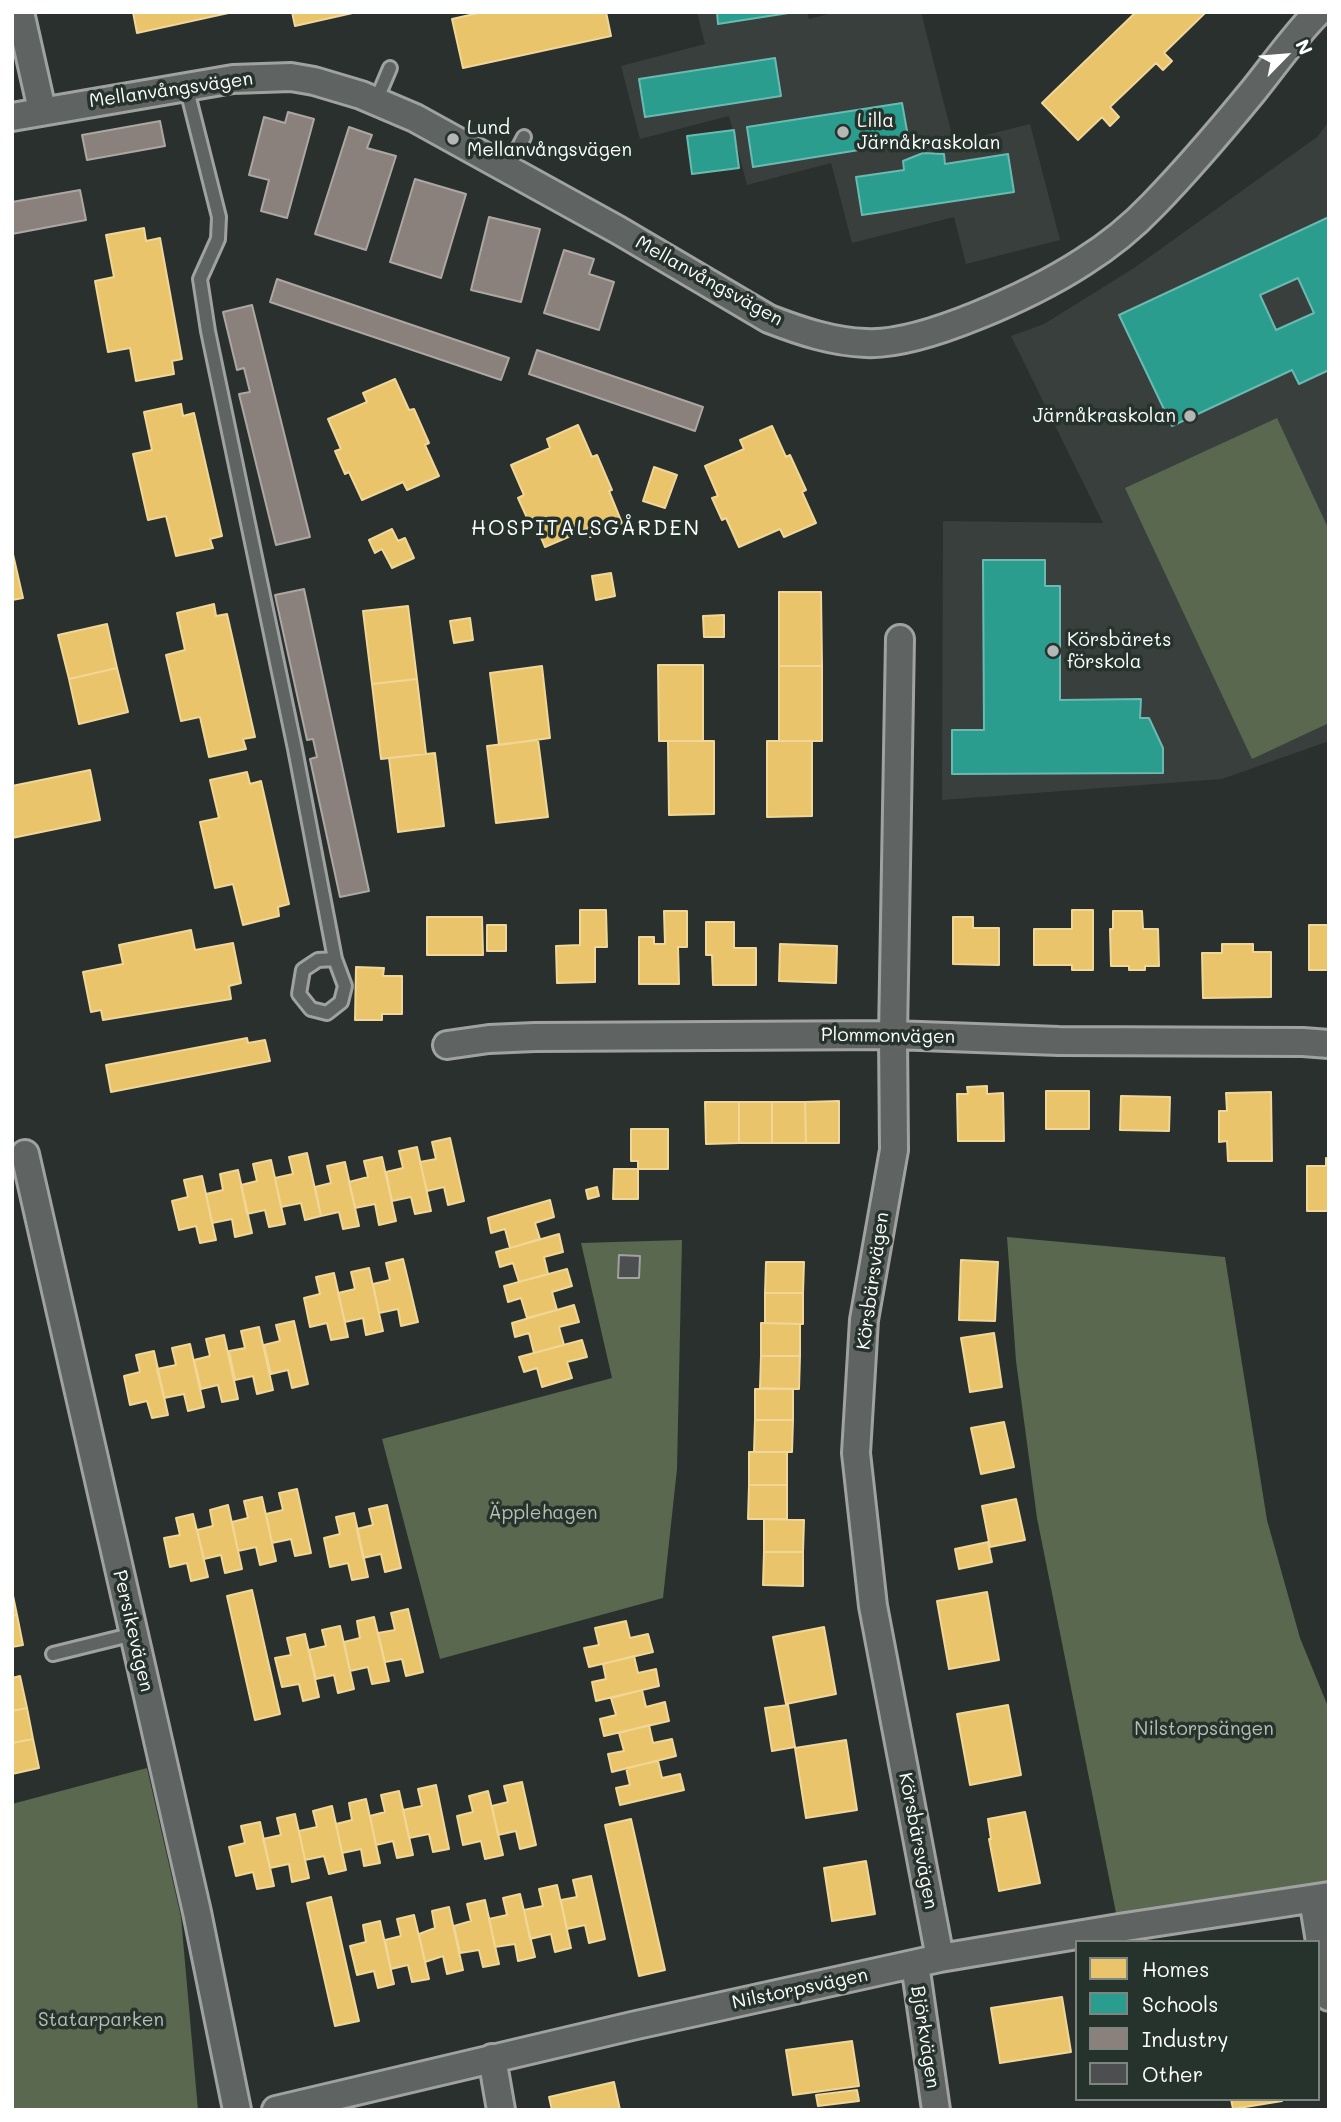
<!DOCTYPE html>
<html>
<head>
<meta charset="utf-8">
<style>
  body { margin:0 }
  #map { position:relative; width:1341px; height:2122px; overflow:hidden; background:#29302d; font-family:Mali,sans-serif }
  canvas { display:block }
  .frame { position:absolute; inset:0; border:14px solid #fff; pointer-events:none }
  .legend { position:absolute; left:1075px; top:1940px; width:245px; height:161px; box-sizing:border-box; background:#26332d; border:2px solid #7d8581; margin:0; padding:9px 12px; list-style:none; font-size:21px; color:#fff }
  .legend li { display:flex; align-items:center; gap:14px; height:35px }
  .legend b { width:35px; border:2px solid #7d8581 }
  .north { position:absolute; left:1250px; top:21px; width:70px; height:70px; -webkit-text-stroke:5px #26332d; paint-order:stroke; rotate:65deg; font-size:19px; font-weight:700; line-height:28px; text-align:center; color:#fff }
  .north::after { content:''; display:block; margin:auto; width:24px; height:32px; background:#fff; clip-path:polygon(50% 0,100% 100%,50% 72%,0 100%) }
</style>
</head>
<body>
<div id="map">
<canvas width="1341" height="2122"></canvas>
<div class="frame"></div>
<ul class="legend">
<li><b style="height:19px;background:#e9c46a"></b>Homes</li>
<li><b style="height:19px;background:#2a9d8f"></b>Schools</li>
<li><b style="height:19px;background:#8a817c"></b>Industry</li>
<li><b style="height:19px;background:#4c4e4f"></b>Other</li>
</ul>
<div class="north">N</div>
</div>
<script>
const context = document.querySelector('canvas').getContext('2d');
context.lineJoin = 'round';
function fill(path, color) { context.fillStyle = color; context.fill(path, 'evenodd'); }
function strokePath(path, color, width, dash) { context.strokeStyle = color; context.lineWidth = width; context.lineCap = dash ? 'butt' : 'round'; context.setLineDash(dash || []); context.stroke(path); }
function drawText(font, color, halo, rows, align = 'center') {
  context.font = font + ' Mali,sans-serif'; context.lineWidth = 7; context.setLineDash([]); context.textBaseline = 'middle'; context.strokeStyle = halo; context.fillStyle = color; for (const [text, x, y, turn = 0] of rows) {
    context.save(); context.translate(x, y); context.rotate((+turn || 0) * Math.PI / 180); context.textAlign = isNaN(turn) ? turn : align; if (halo) context.strokeText(text, 0, 0); context.fillText(text, 0, 0); context.restore();
  }
}
fill(new Path2D(`
  M697 12H807L809 19 836 12H921L954 143 1030 124 1060 240 966 264 954 217 852 243 831 163 747 185 729 116 640 139 621 66 705 44Z
  M1329 121V741L1222 779 942 800 943 521 1103 523 1011 336 1044 324 1134 268 1317 137Z`), '#383f3d');
fill(new Path2D(`
  M1277 418 1329 530V723L1252 759 1125 488Z
  M1007 1237 1225 1257 1267 1520 1300 1638 1329 1709V1896L1119 1928 1037 1518 1016 1361Z
  M682 1240 677 1469 663 1598 440 1659 382 1439 612 1378 581 1243Z
  M147 1768 181 1917 198 2110H12V1804Z`), '#59684f');
const homes = new Path2D(`
  M133 12H233L137 33Z
  M292 12H357L295 26Z
  M483 12H606L611 36 463 68 452 19Z
  M1136 12H1206L1164 53 1172 61 1163 70 1156 63 1110 107 1119 117 1110 126 1102 117 1078 140 1042 103Z
  M144 228 146 241 160 238 182 359 172 361 174 374 136 381 130 348 108 352 95 281 114 277 106 235Z
  M395 379 409 410 414 409 429 443 425 445 439 476 407 490 403 482 362 500 349 472 345 474 335 451 341 449 328 419 367 402 363 393Z
  M181 404 183 416 194 413 222 536 210 539 213 548 176 556 166 516 148 520 133 454 152 450 144 412Z
  M578 425 592 457 597 455 612 490 609 491 622 523 590 537 587 529 545 547 533 518 528 520 518 498 524 495 511 465 550 448 547 439Z
  M772 426 786 457 790 455 806 490 802 492 816 523 784 537 780 529 739 547 726 518 722 520 712 498 718 496 705 466 744 449 740 440Z
  M654 467 677 475 665 508 643 501Z
  M392 529 398 541 405 538 414 558 392 568 382 549 375 553 369 540Z
  M12 550 23 598 12 600Z
  M611 573 615 596 596 600 592 576Z
  M779 592H821L822 666H779Z
  M214 604 216 616 227 614 255 737 243 739 246 749 209 757 200 717 181 721 166 655 185 650 177 613Z
  M408 606 417 679 372 684 363 611Z
  M724 615V637H704L703 616Z
  M470 618 473 640 454 643 450 621Z
  M107 624 117 668 69 679 58 635Z
  M658 665H703V741H659Z
  M542 666 550 738 499 745 490 673Z
  M779 666H822V741H779Z
  M117 668 128 712 79 724 69 679Z
  M417 679 426 754 381 759 372 684Z
  M538 740 548 817 496 823 487 746Z
  M668 741H714V814L669 815Z
  M767 741H812V816L767 817Z
  M435 753 444 826 398 832 389 758Z
  M90 770 100 820 12 838V786Z
  M247 772 250 784 261 781 289 904 278 907 279 916 243 925 233 884 215 888 200 822 219 818 210 780Z
  M580 910H606L607 947H595V982L557 983 556 946 580 945Z
  M1072 910H1093V970H1072V965H1034V929H1072Z
  M664 911H687V947H678L679 984H639V937H654V944H665Z
  M1113 911H1142L1143 929H1158L1159 966H1145V970H1129V966H1111L1110 929H1113Z
  M427 917H482L483 955H427Z
  M953 917H973V928H999V965L953 964Z
  M1329 920V970H1309V925H1329Z
  M706 922H734V948H756V985H713L712 955H706Z
  M487 925H506V951H487Z
  M191 930 195 950 233 943 241 983 229 986 231 999 103 1020 101 1010 91 1012 83 972 123 964 119 945Z
  M780 944 837 946 836 983 779 981Z
  M1222 944H1253V952H1271V997L1203 998 1202 953H1222Z
  M356 967 384 968 383 976H402V1014H382V1020H355Z
  M247 1038 248 1043 265 1040 270 1061 111 1092 106 1065Z
  M987 1086V1094L1003 1093 1004 1141H958L957 1094H968L967 1087Z
  M1046 1091H1089V1129H1046Z
  M1271 1092 1272 1161H1228L1227 1141 1219 1142V1111H1227L1226 1093Z
  M1121 1096 1170 1097 1169 1131 1120 1130Z
  M839 1101V1143H806L805 1102Z
  M705 1102H739V1143L706 1144Z
  M739 1102H772V1143H739Z
  M772 1102H805L806 1143H772Z
  M631 1129H668V1169H638V1161H631Z
  M450 1138 464 1201 448 1205 444 1187 427 1191 420 1162 436 1159 432 1142Z
  M417 1147 431 1211 415 1214 411 1197 392 1201 386 1172 403 1168 399 1151Z
  M307 1153 321 1216 305 1220 301 1203 281 1207 275 1178 293 1174 289 1157Z
  M382 1157 396 1221 379 1225 375 1204 355 1208 349 1182 368 1177 364 1161Z
  M1326 1158H1329V1211H1307V1166H1326Z
  M271 1160 285 1224 269 1227 265 1210 247 1214 241 1185 257 1181 253 1164Z
  M345 1162 359 1226 343 1229 339 1212 321 1216 315 1187 331 1183 327 1166Z
  M614 1169H638V1199H613Z
  M238 1170 252 1233 235 1237 232 1219 212 1223 206 1194 223 1190 220 1174Z
  M202 1176 216 1240 200 1243 196 1226 179 1230 172 1201 188 1197 184 1180Z
  M597 1187 599 1196 588 1199 586 1190Z
  M550 1200 554 1217 535 1223 540 1239 510 1248 505 1229 491 1233 488 1218Z
  M559 1234 563 1252 544 1257 548 1274 519 1282 513 1263 500 1267 496 1252Z
  M403 1259 418 1322 401 1326 398 1309 379 1313 373 1284 390 1280 386 1263Z
  M961 1260 998 1262 995 1321 959 1320Z
  M766 1262H804L803 1293H765Z
  M369 1268 383 1331 366 1335 363 1318 345 1322 338 1293 355 1289 351 1272Z
  M567 1269 572 1286 552 1292 557 1310 527 1318 521 1298 508 1302 504 1286Z
  M334 1273 348 1337 331 1340 327 1323 310 1327 304 1298 320 1294 316 1277Z
  M765 1293H803V1324L765 1323Z
  M574 1305 579 1322 559 1327 564 1345 534 1353 529 1333 515 1337 512 1323Z
  M294 1321 308 1384 292 1388 288 1370 271 1374 264 1345 280 1341 276 1325Z
  M761 1323 800 1324V1356H761Z
  M259 1327 273 1390 257 1394 253 1376 235 1380 229 1351 245 1348 241 1331Z
  M994 1333 1002 1387 970 1392 961 1338Z
  M224 1335 238 1399 222 1402 218 1385 201 1389 194 1360 210 1356 206 1339Z
  M582 1340 587 1357 567 1362 572 1378 542 1387 537 1368 524 1372 519 1357Z
  M190 1344 204 1407 188 1411 184 1394 164 1398 157 1369 176 1365 172 1348Z
  M154 1351 168 1415 152 1418 147 1401 130 1405 124 1376 140 1372 136 1355Z
  M761 1356H800L799 1389 760 1388Z
  M755 1389H793V1420H755Z
  M755 1420H793L792 1452H754Z
  M1004 1422 1014 1467 981 1474 971 1428Z
  M749 1452H787V1485H749Z
  M749 1485H787V1519H748Z
  M297 1489 311 1553 295 1556 291 1539 272 1543 266 1514 283 1510 279 1493Z
  M262 1497 276 1561 260 1565 256 1547 238 1551 232 1522 248 1518 244 1501Z
  M1016 1499 1025 1540 990 1547 982 1506Z
  M228 1505 242 1569 225 1573 221 1555 204 1559 197 1530 213 1526 210 1510Z
  M387 1505 401 1568 385 1572 381 1554 363 1558 357 1529 373 1525 369 1509Z
  M354 1513 368 1577 352 1580 348 1563 330 1567 324 1538 340 1534 336 1517Z
  M193 1514 208 1577 191 1581 187 1563 170 1567 164 1538 180 1535 176 1518Z
  M764 1519 804 1520 803 1552H764Z
  M988 1542 992 1562 959 1569 955 1549Z
  M764 1552H803V1586L763 1585Z
  M252 1590 280 1714 255 1720 227 1596Z
  M12 1591 17 1615 12 1616Z
  M987 1592 999 1660 949 1669 937 1601Z
  M408 1609 423 1672 406 1676 402 1659 385 1662 378 1633 395 1630 391 1613Z
  M17 1615 23 1645 12 1647V1616Z
  M374 1617 389 1681 372 1684 368 1667 350 1671 344 1642 360 1638 357 1621Z
  M626 1621 630 1638 648 1634 653 1652 589 1667 584 1648 599 1645 595 1628Z
  M340 1626 354 1689 338 1693 334 1675 316 1679 309 1650 326 1646 322 1630Z
  M824 1627 836 1694 786 1704 773 1637Z
  M305 1634 319 1697 303 1701 299 1684 282 1687 275 1658 291 1655 287 1638Z
  M634 1656 638 1673 656 1669 659 1686 596 1701 592 1682 606 1679 603 1664Z
  M20 1676 27 1708 12 1711V1678Z
  M642 1690 646 1707 665 1702 669 1721 604 1736 600 1719 616 1715 611 1698Z
  M788 1705 795 1747 772 1751 765 1708Z
  M1008 1705 1021 1775 970 1785 957 1714Z
  M27 1708 33 1739 12 1743V1711Z
  M649 1725 653 1743 672 1739 676 1756 612 1772 608 1754 624 1751 619 1733Z
  M33 1739 39 1768 12 1774V1743Z
  M846 1740 857 1810 806 1818 795 1748Z
  M658 1761 662 1778 680 1774 684 1790 620 1805 616 1788 630 1785 626 1768Z
  M522 1782 536 1845 520 1849 516 1831 498 1835 492 1806 508 1802 504 1786Z
  M436 1785 449 1849 433 1852 429 1834 409 1838 403 1810 422 1806 418 1789Z
  M399 1791 413 1855 397 1858 393 1841 376 1845 370 1816 385 1812 381 1795Z
  M488 1791 503 1855 485 1859 481 1841 463 1845 457 1816 473 1812 469 1796Z
  M366 1799 380 1863 364 1866 361 1849 342 1853 336 1824 352 1820 349 1803Z
  M332 1806 346 1870 329 1874 324 1856 305 1860 299 1831 317 1827 313 1811Z
  M1025 1812 1040 1883 999 1891 989 1839H991L988 1819Z
  M295 1814 309 1878 292 1882 289 1864 270 1868 263 1839 281 1835 277 1818Z
  M631 1819 665 1970 639 1976 605 1825Z
  M260 1822 274 1886 257 1889 253 1872 236 1876 229 1847 245 1843 241 1826Z
  M866 1861 875 1914 832 1921 824 1868Z
  M591 1876 605 1939 589 1943 585 1925 567 1929 561 1900 577 1897 573 1880Z
  M557 1885 571 1948 555 1952 551 1934 530 1939 524 1910 543 1906 539 1889Z
  M520 1894 535 1957 518 1961 515 1944 495 1947 489 1919 507 1915 503 1898Z
  M331 1897 359 2021 335 2026 307 1903Z
  M485 1900 499 1964 483 1967 479 1950 460 1953 454 1926 471 1921 467 1904Z
  M449 1907 463 1970 447 1974 443 1956 425 1962 419 1934 435 1928 432 1911Z
  M414 1915 429 1979 412 1982 408 1965 391 1969 385 1940 401 1936 397 1919Z
  M380 1921 394 1984 378 1988 374 1971 357 1975 350 1946 366 1942 363 1925Z
  M1062 1997 1071 2052 1000 2063 991 2008Z
  M852 2041 859 2086 793 2095 786 2050Z
  M614 2082 620 2110H552L549 2097Z
  M857 2090 859 2101 818 2106 816 2095Z
  M1231 2099H1282V2101L1233 2109Z`);
fill(homes, '#e9c46a');
strokePath(homes, '#f0d697', 2);
const schools = new Path2D(`
  M717 12H795L718 24Z
  M775 58 781 96 645 117 639 79Z
  M902 103 909 142 753 167 747 127Z
  M734 130 739 168 692 174 687 136Z
  M923 153 944 154 945 164 1008 154 1014 192 862 215 856 177 904 170 903 161Z
  M1329 217V370L1299 384 1292 370 1172 426 1119 315ZM1298 278 1314 313 1276 330 1260 295Z
  M983 560H1045V586H1060V700L1141 699 1140 718H1149L1163 748V773L952 774V730H984Z`);
fill(schools, '#2a9d8f');
strokePath(schools, '#6abab1', 2);
const industry = new Path2D(`
  M288 112 314 119 287 218 261 211 269 180 249 175 264 117 285 123Z
  M160 121 165 146 87 160 82 135Z
  M349 127 372 135 367 148 396 156 366 250 315 234Z
  M415 179 466 194 441 278 390 262Z
  M80 190 86 220 12 234V202Z
  M489 217 540 229 521 302 471 290Z
  M564 250 594 259 589 274 614 282 599 330 544 313Z
  M277 279 509 358 501 380 270 302Z
  M252 305 310 537 276 545 239 394 250 392 244 368 237 370 223 312Z
  M537 350 703 407 695 431 529 374Z
  M304 589 369 891 340 897 310 759 317 757 313 739 307 740 275 595Z`);
fill(industry, '#8a817c');
strokePath(industry, '#ada7a3', 2);
const building = new Path2D(`
  M619 1255 640 1256 639 1278H618Z`);
fill(building, '#4c4e4f');
strokePath(building, '#9fa2a0', 2);
const service = new Path2D(`
  M186 86 219 217 218 239 200 279 208 331 295 749 335 959 318 960 303 970 299 994 311 1009 327 1013 341 1002 345 986 335 959
  M376 101 390 68
  M507 169 524 137
  M53 1654 134 1634`);
const minor = new Path2D(`
  M20 12 42 110
  M12 117 233 79 291 77 314 81 361 95 415 118 618 230 769 319C800 331 833 342 866 343 923 346 1035 293 1083 262 1107 247 1133 226 1153 205 1188 169 1222 129 1254 90 1275 64 1294 36 1318 12
  M900 639 893 1035 894 1150 864 1320 856 1453 873 1606 940 1958
  M447 1045 489 1039 535 1037 893 1035 1059 1041 1303 1042 1329 1044
  M25 1154 197 1912 237 2110
  M1313 1899 1329 1997
  M915 1964 936 2110
  M492 2058 501 2110
  M276 2110 632 2026 940 1958 1119 1928 1329 1896`);
strokePath(service, '#9fa2a0', 18);
strokePath(minor, '#9fa2a0', 32);
strokePath(service, '#5f6362', 12);
strokePath(minor, '#5f6362', 26);
for (const [x, y, r, color] of [
  [843,132,7,"#b4b7b6"],
  [453,139,7,"#b4b7b6"],
  [1190,416,7,"#b4b7b6"],
  [1053,651,7,"#b4b7b6"]
]) { const dot = new Path2D(); dot.arc(x, y, r, 0, 2 * Math.PI); context.fillStyle = color; context.fill(dot); strokePath(dot, '#26332d', 2.5); }
drawText('19px', '#fff', '#26332d', [
  ["Mellanvångsvägen",171,90,-8],
  ["Mellanvångsvägen",709,281,29],
  ["Plommonvägen",888,1036,1],
  ["Körsbärsvägen",873,1281,-82],
  ["Persikevägen",133,1631,77],
  ["Körsbärsvägen",918,1841,79],
  ["Nilstorpsvägen",800,1989,-12],
  ["Björkvägen",925,2037,81]
]);
drawText('19px', '#fff', '#26332d', [
  ["Lilla",857,121],
  ["Järnåkraskolan",857,143],
  ["Lund",467,128],
  ["Mellanvångsvägen",467,150],
  ["Järnåkraskolan",1176,416,"right"],
  ["Körsbärets",1067,640],
  ["förskola",1067,662]
], 'left');
drawText('19px', '#b7bfb2', '#26332d', [
  ["Äpplehagen",543,1513],
  ["Nilstorpsängen",1204,1729],
  ["Statarparken",101,2020]
]);
context.letterSpacing = '2px';
drawText('21px', '#fff', '#26332d', [
  ["HOSPITALSGÅRDEN",586,529]
]);
context.letterSpacing = '0px';
</script>
</body>
</html>
